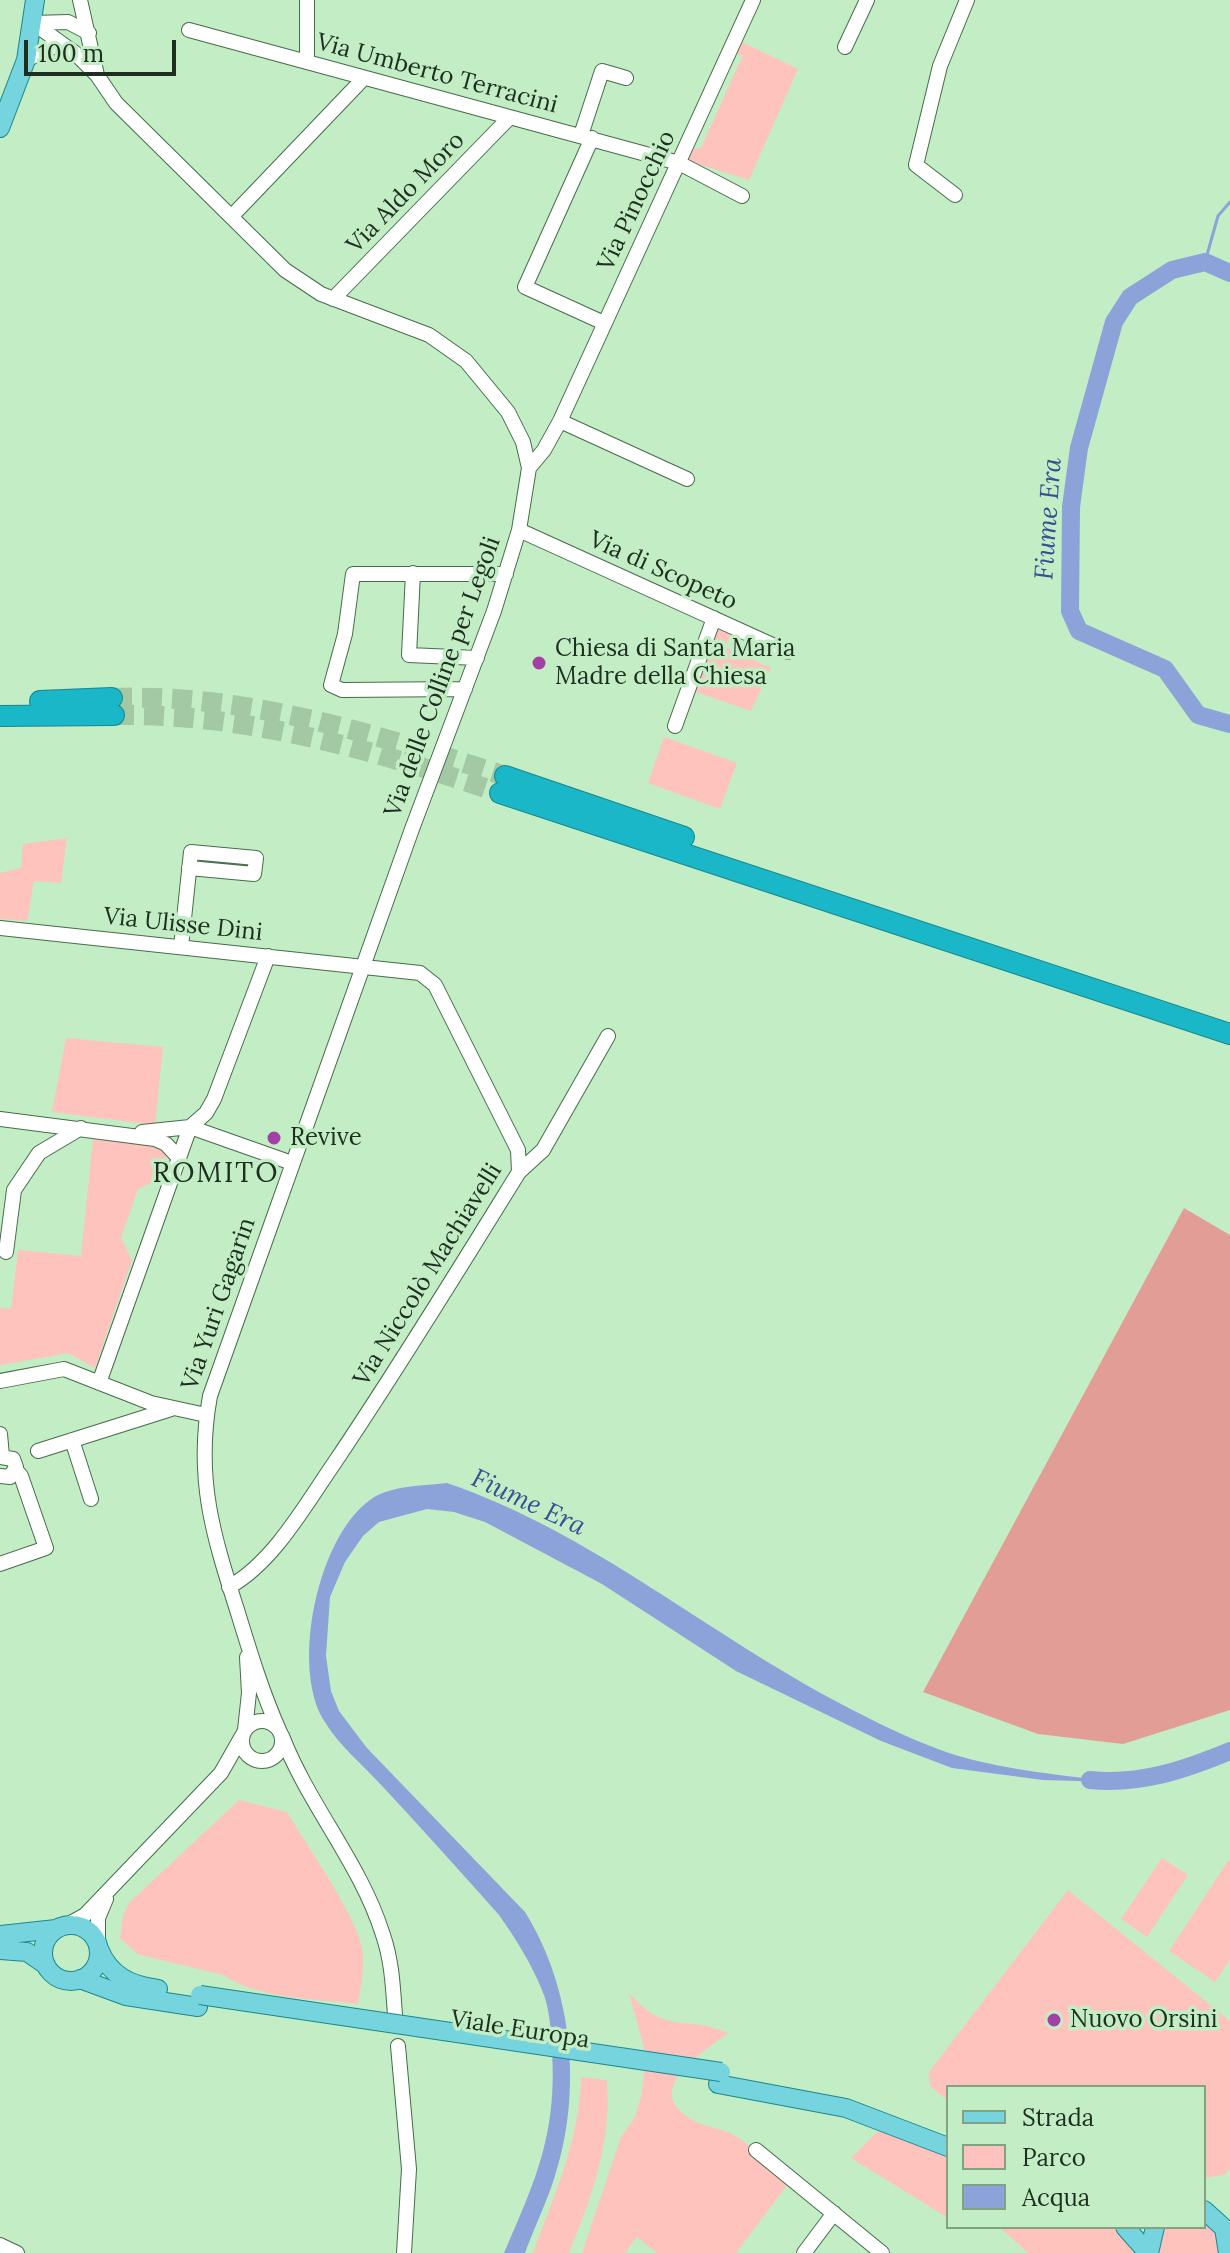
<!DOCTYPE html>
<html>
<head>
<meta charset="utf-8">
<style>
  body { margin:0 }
  #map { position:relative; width:1230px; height:2253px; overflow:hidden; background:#c3eec5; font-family:Lora,serif }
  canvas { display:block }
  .legend { position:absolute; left:946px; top:2085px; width:260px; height:144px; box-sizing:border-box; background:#c3eec5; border:2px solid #81a283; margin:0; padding:10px 14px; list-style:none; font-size:24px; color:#1e2f20 }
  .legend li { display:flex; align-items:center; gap:16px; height:40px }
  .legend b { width:40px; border:2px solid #81a283 }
  .scale { position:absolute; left:24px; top:40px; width:152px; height:36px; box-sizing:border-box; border:4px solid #1e2f20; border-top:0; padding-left:10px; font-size:24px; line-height:28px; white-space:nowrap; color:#1e2f20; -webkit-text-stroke:6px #c3eec5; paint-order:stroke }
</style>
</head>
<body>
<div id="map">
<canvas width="1230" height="2253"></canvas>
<ul class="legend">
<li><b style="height:10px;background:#75d4dd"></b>Strada</li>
<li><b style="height:22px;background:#fdc3bc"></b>Parco</li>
<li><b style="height:22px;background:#8ca3d9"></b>Acqua</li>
</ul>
<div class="scale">100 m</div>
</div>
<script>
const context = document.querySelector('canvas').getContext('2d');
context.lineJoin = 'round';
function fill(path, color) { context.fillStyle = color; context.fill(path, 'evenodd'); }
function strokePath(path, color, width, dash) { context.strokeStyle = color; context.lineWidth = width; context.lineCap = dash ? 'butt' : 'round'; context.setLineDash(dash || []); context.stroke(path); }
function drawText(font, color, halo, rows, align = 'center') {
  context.font = font + ' Lora,serif'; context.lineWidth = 7; context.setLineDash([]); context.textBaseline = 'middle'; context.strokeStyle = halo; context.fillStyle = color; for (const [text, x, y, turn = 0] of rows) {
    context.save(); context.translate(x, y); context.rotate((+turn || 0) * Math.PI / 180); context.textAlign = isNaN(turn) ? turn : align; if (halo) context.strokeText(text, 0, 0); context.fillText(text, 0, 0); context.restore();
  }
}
fill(new Path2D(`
  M740 41 798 69 749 180 689 161 691 149 701 148 743 55 734 54Z
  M717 629 732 632 725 647 771 668 751 711 693 691Z
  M664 737 737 763 720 809 648 783Z
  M67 838 61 883 34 881 27 921 0 919V873L21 868 23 844Z
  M66 1038 163 1047 155 1125 52 1112Z
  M93 1139 151 1142 165 1153 167 1171 161 1178 138 1189 121 1238 132 1260 95 1368 68 1353 0 1365V1308L11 1309 18 1250 81 1256Z
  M239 1800 287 1812C306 1844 356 1915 362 1948 365 1967 361 1985 358 2004 316 1999 259 1999 223 1975L137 1954 120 1938 123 1915 130 1902Z
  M1162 1858 1188 1875 1147 1937 1121 1919Z
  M1230 1858V1960L1215 1982 1169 1951Z
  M1068 1890 1230 2021V2168L1224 2175 1204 2178V2087H948V2101L930 2086 929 2072Z
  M629 1993C667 2037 687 2014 728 2033 705 2052 640 2088 691 2119 704 2127 720 2128 732 2134 753 2145 771 2168 788 2184L736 2253H657L637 2237 625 2253H582L621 2137 635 2117 641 2097 646 2055Z
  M581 2077 607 2080C612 2142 592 2196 569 2253H533C554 2196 580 2138 581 2077Z
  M879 2130 948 2157V2218L851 2158Z
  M1204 2218 1218 2231 1222 2253H1155L1162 2227H1204Z
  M999 2227H1109L1120 2233 1138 2253H1028Z`), '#fdc3bc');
fill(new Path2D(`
  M1184 1208 1230 1235V1710L1123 1744 1038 1734 923 1692Z`), '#e29d96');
fill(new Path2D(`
  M447 1483C591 1532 709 1635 843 1705 885 1727 935 1752 982 1762 1025 1772 1071 1776 1114 1782L1043 1780 952 1768 881 1741 736 1671 602 1584 485 1522 454 1512 427 1509 379 1522 363 1536 345 1562 330 1597 326 1656 331 1691 339 1711 367 1748 525 1912C573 1989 583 2092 554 2179 546 2204 534 2228 525 2253H504C536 2179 557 2134 552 2051 551 2032 550 2008 542 1990 531 1963 516 1939 499 1915 461 1872 423 1830 384 1788 364 1766 338 1745 323 1719 291 1664 318 1537 370 1500 390 1485 424 1486 447 1483Z`), '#8ca3d9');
strokePath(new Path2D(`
  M1205 262 1218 216 1230 202`), '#8ca3d9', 3);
strokePath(new Path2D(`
  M1230 273 1205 262 1172 270 1130 297 1114 322 1079 448 1071 507 1070 611 1079 631 1165 669 1198 715 1230 724
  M1090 1780C1140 1785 1184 1770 1230 1751`), '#8ca3d9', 18);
strokePath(new Path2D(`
  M112 698C246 693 379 735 505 776
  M114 715C246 713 375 750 500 793`), '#a2c8a4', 20, [20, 10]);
const minor = new Path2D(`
  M80 0 97 75 116 103 285 270 321 294 429 335 466 361 508 412 523 442 529 468 519 530 494 611 412 829 210 1396C195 1478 213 1535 238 1613 250 1652 262 1692 279 1730
  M307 0V62
  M33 23 75 53 97 75
  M33 23 68 22 89 33
  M189 30 679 163 742 196
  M845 47 867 0
  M26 60 59 44
  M581 135 602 71 626 78
  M592 138 525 287 604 323
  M955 195 916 165 940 66 967 0
  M232 216 364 78
  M333 299 510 117
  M560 421 687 479
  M529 468 544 450 560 421 753 0
  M519 530 788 652
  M413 573 409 655 477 658
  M465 689 342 690 331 685 345 634 353 574H506
  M675 726 714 618
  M0 928 420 973 435 985 518 1150 519 1172C459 1269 399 1367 335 1462 306 1504 274 1562 229 1587
  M181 947 191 852 256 858 254 874 189 868
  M0 1119 155 1139 166 1144 179 1158
  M142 1132 190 1127 292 1163
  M519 1172 543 1150 608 1036
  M6 1252 14 1190 39 1153 81 1128
  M0 1381 64 1369 151 1403 206 1415
  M99 1383 190 1127 206 1113 214 1099 268 956
  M0 1434 2 1456
  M72 1440 91 1499
  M38 1451 171 1409
  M0 1457 13 1459 16 1467 10 1477 0 1476
  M0 1564 46 1548 21 1476 16 1470
  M242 1741a20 20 0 1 1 40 0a20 20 0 1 1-40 0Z
  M245 1730 249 1693 247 1657
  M282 1736C309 1806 361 1864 383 1935 392 1961 393 1988 395 2015
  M67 1925 85 1915 221 1773 242 1736
  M98 1946V1918L106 1899
  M398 2046 409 2169 404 2253
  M756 2150 882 2253
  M0 2245 17 2253
  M804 2253 834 2213`);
const major = new Path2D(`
  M0 128 26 60 35 0
  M43 1953a28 28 0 1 1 56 0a28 28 0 1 1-56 0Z
  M0 1935 56 1929
  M99 1949C110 1976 130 1985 158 1989
  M0 1950 27 1952 46 1965
  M80 1979 126 1996 198 2007
  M718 2084 846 2108 948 2147
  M1204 2210 1224 2228 1228 2253
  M1125 2227 1148 2253
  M1149 2253 1155 2227`);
const highway = new Path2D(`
  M40 701 112 698
  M0 716 114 715
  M505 776 684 837
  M500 793 1230 1034`);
strokePath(minor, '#466c49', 16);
strokePath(major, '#1b878d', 20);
strokePath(highway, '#1b878d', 22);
strokePath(minor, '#fff', 14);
strokePath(major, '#75d4dd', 18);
strokePath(highway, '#19b7c7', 20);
const majorBridge = new Path2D(`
  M200 1995 721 2072`);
strokePath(majorBridge, '#1b878d', 20, []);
strokePath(majorBridge, '#75d4dd', 18);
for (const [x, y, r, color] of [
  [539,663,8,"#a340a6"],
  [274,1138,8,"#a340a6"],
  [1054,2020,8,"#a340a6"]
]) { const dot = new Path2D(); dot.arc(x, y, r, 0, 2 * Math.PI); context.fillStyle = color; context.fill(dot); strokePath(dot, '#c3eec5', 3); }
drawText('24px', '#1e2f20', '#c3eec5', [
  ["Via Umberto Terracini",437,74,15],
  ["Via Aldo Moro",406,193,-46],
  ["Via Pinocchio",637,201,-65],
  ["Via di Scopeto",663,571,24],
  ["Via delle Colline per Legoli",443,677,-70],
  ["Via Ulisse Dini",183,925,6],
  ["Via Niccolò Machiavelli",428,1275,-58],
  ["Via Yuri Gagarin",219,1304,-71],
  ["Viale Europa",520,2030,9]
]);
drawText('24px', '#1e2f20', '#c3eec5', [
  ["Chiesa di Santa Maria",555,649],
  ["Madre della Chiesa",555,677],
  ["Revive",290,1138],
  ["Nuovo Orsini",1070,2020]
], 'left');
drawText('italic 26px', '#375093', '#c3eec5', [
  ["Fiume Era",1049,519,-86],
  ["Fiume Era",528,1503,25]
]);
context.letterSpacing = '2px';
drawText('28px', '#1e2f20', '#c3eec5', [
  ["ROMITO",216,1174]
]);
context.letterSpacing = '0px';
</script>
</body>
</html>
